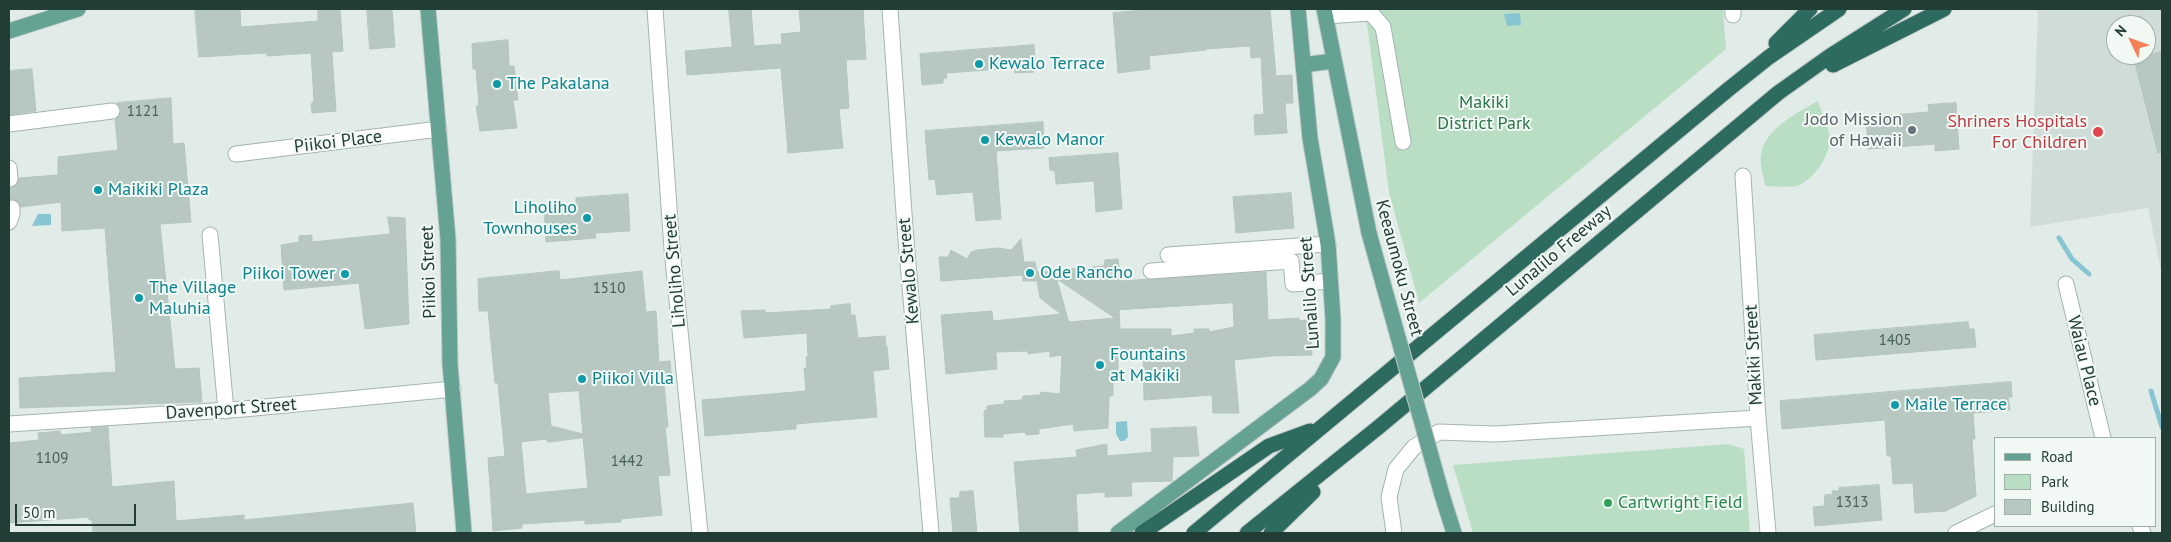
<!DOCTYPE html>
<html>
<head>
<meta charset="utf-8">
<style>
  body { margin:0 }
  #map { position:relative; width:2171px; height:542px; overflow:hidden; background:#e1ece8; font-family:"PT Sans",sans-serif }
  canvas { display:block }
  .frame { position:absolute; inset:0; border:10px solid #213d36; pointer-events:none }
  .legend { position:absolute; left:1994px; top:437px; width:162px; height:90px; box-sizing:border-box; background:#f2f9f5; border:1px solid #9eaea9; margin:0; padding:6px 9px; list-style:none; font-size:15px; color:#213d36 }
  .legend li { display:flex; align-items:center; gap:10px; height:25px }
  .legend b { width:25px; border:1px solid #9eaea9 }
  .north { position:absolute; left:2106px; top:15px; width:50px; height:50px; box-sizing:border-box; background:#f2f9f5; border:1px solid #9eaea9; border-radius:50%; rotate:312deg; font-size:14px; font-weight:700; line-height:20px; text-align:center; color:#213d36 }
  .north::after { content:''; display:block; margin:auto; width:18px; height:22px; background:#f48157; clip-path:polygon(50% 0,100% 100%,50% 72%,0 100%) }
  .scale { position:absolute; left:15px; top:504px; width:121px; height:22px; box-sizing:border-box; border:2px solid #213d36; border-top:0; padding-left:6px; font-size:15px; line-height:18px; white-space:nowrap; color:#213d36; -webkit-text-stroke:4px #f2f9f5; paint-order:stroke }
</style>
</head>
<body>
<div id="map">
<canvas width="2171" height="542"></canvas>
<div class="frame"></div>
<ul class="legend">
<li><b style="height:6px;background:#65a294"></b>Road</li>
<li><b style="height:14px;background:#badec4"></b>Park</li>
<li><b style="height:14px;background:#b7c7c1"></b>Building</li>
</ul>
<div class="north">N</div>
<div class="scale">50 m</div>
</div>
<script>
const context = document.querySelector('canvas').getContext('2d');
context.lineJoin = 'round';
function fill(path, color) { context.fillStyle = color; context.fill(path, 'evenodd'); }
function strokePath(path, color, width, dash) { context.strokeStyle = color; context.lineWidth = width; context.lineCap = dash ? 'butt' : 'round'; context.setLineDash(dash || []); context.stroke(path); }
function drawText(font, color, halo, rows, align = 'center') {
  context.font = font + ' "PT Sans",sans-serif'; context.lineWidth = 4; context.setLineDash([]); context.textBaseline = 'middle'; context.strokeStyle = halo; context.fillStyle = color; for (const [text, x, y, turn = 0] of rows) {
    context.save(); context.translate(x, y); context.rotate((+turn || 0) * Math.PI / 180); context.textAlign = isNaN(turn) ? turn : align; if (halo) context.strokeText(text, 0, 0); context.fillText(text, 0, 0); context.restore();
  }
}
fill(new Path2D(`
  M2038 9H2162V275L2148 208 2030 227ZM2116 25H2146V55H2116Z`), '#d0dcd7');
fill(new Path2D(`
  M1365 9H1723L1726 49 1419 303 1389 192Z
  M1818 101C1821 112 1829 126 1830 138 1831 154 1813 182 1796 186 1787 188 1775 186 1765 186 1764 176 1759 164 1761 155 1764 129 1797 113 1818 101Z
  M1729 444 1744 449 1750 533H1473L1453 465Z`), '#badec4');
fill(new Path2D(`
  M1520 13 1521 25 1507 26 1504 14Z
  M38 214H51V225L32 226Z
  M1127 421 1128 437 1124 441H1120L1116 434V422Z`), '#88c5d2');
strokePath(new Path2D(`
  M2059 238 2072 259 2089 274
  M2151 391 2162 427`), '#88c5d2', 5);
const building = new Path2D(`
  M195 9H240L241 27 318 21V9H340L343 51 332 52 336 111 312 113 311 104 314 101 311 53 267 56V53L199 57Z
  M367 9H392L395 47 370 49Z
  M729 9H751L754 46 782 44 781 34 801 32 799 9H863L866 59 846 60 849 108 839 109 843 148 788 153 781 68 687 75 685 51 732 47Z
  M1154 9H1270L1276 76 1292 75 1293 103H1285L1287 133 1255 135 1254 115 1264 114 1261 57 1251 58 1250 46 1206 49V50L1149 56 1150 69 1118 73 1113 13Z
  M508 40 509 66H514L518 100H513L517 128 480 131 476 106H479L476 69H473L472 44Z
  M1034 45 1036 69H1033L1034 72 1015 73V68L946 73 947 78H943V83L922 85 920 54Z
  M2162 52V152L2158 153 2134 59Z
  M32 69 36 111 9 115V71Z
  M171 98 173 144 184 143 191 222 160 224 175 369 199 368 202 402 20 408 19 378 116 372 105 228 62 231 61 202 21 207 16 200 9 199V188L16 186 19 178 58 175V157L118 150 115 120 120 115 121 110 117 103Z
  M1956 103 1959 149 1935 151V144L1868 149 1866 117 1929 112 1928 105Z
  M1043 122 1044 148 996 151 1001 219 976 221 973 192 937 195 935 179 929 180 925 131Z
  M1118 153 1122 209 1096 212 1094 181 1056 184 1055 171 1050 170 1049 158Z
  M1291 193 1294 228 1236 233 1233 197Z
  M628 194 630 231 595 233 596 238 546 242 544 206 576 204V198Z
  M388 217 405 218 409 324 365 329 359 283 284 290 281 245 299 242V236L312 235V242L390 234Z
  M1021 239 1024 262H1035L1037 272 1104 266 1105 260 1118 259 1120 281 1266 272 1268 320 1299 318V321L1310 320 1312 355 1272 356 1234 360 1239 413H1213L1212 395 1144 400 1143 351 1118 358V376L1113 379V395L1109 397 1108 428 1074 431 1073 424 1039 429V434L1026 435 1025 432 1003 434V437H985L984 411 987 410V406L1004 404V401L1022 400 1023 396 1040 395 1041 392 1060 394 1062 355 1050 357V351L1028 354V351L996 352 997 369 946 374 941 315 992 311 993 321 1061 314 1040 298 1037 281H1023V275L941 281 939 257H948L951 250 967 259 971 252 978 250 998 248 1011 250ZM1057 279 1115 318 1069 322ZM1233 303 1234 327 1209 332V329H1194V333L1171 336V329H1120L1119 310Z
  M559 271 560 280 642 271 646 312 656 311 659 362 670 361 672 384H664L668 427H665L670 475 658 476 662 515 621 519V522L585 524V520L522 524V528L493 531 488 458 505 456 498 383H495L488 311H479L478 279ZM579 391 583 434 551 426 548 393ZM583 438 588 488 526 494 521 442 546 439 548 442Z
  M850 304 851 315H855L858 338 885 336 886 347 887 346 889 369 873 371 877 417 796 424V429L705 436 702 400 806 391 804 368H807L806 357H808L807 333 744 338 741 311 765 310V313L831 309V306Z
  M1968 322 1969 329H1974L1976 347 1816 360 1814 335Z
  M2011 382 2012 397H2008L2010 410 1973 413 1975 439H1972L1976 496 1946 511 1915 513 1913 483 1893 484 1891 456H1887L1885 420 1782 429 1780 401Z
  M108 427 112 487 174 481 176 521 244 515V520L413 503 416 533H93L92 520H89V517L9 523V443L39 440 38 433 60 431 61 435 92 432 91 428Z
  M1196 427 1199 456 1173 457 1172 481 1131 482 1132 496 1105 497V492L1076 494 1078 533H1020L1014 462 1077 457 1076 450 1107 444V456L1152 452 1151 429Z
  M1879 485 1882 520 1815 526 1813 507 1824 506 1825 495 1833 494 1832 491H1839V488Z
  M973 491 977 533H953L950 498H959L960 492Z`);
fill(building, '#b7c7c1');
strokePath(building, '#b4c6bf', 1);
strokePath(new Path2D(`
  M10 179 12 208`), '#bbc9c4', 15, [15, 8]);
const minor = new Path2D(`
  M655 9 672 249 700 533
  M890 9 905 228 931 533
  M1733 9V15
  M1325 16 1371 13 1383 27 1403 142
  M9 124 112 111
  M236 154 439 129
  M9 168 10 179
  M1743 176 1758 418 1768 533
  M9 222 12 214V208
  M210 235 226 411
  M1168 255 1328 244
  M1151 271 1291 261 1293 284 1330 281
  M2066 284 2103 438
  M9 424 244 409 453 389
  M2140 526 2143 533
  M1394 533 1389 497 1396 469 1414 447 1439 432 1495 434 1758 418
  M1956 533 1995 514`);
const major = new Path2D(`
  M428 9 448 239 450 364 464 533
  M1324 9 1369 233
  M9 31 78 9
  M1303 65 1333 61
  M1442 495 1454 533
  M1118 533 1310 389 1321 379 1333 357V319L1328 244 1310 138 1298 9`);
const highway = new Path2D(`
  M1776 43 1810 9
  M1833 65 1944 9
  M1142 533 1269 446 1310 431
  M1194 533 1730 88 1769 57 1839 9
  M1247 533 1380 426 1778 93 1830 56 1904 9
  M1271 533 1313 492`);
strokePath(minor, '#a4b4af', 17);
strokePath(major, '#c1c9c7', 17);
strokePath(highway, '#c1c9c7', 17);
strokePath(minor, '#fff', 15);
strokePath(major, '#65a294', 15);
strokePath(highway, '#2d6a5f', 15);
const majorBridge = new Path2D(`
  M1369 233 1442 495`);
strokePath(majorBridge, '#c1c9c7', 17, []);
strokePath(majorBridge, '#65a294', 15);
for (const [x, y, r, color] of [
  [979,64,5,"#0f9aa8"],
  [497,84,5,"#0f9aa8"],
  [1912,130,5,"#6b7280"],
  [2098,132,6,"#e0444e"],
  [985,140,5,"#0f9aa8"],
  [98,190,5,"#0f9aa8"],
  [587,218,5,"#0f9aa8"],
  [1030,273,5,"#0f9aa8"],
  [345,274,5,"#0f9aa8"],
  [139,298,5,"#0f9aa8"],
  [1100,365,5,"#0f9aa8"],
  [582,379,5,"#0f9aa8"],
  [1895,405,5,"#0f9aa8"],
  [1608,503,5,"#2e9e5b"]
]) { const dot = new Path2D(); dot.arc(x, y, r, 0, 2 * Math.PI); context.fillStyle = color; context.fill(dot); strokePath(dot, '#f2f9f5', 2); }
drawText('15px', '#466059', null, [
  ["1121",143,112],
  ["1510",609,289],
  ["1405",1895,341],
  ["1109",52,459],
  ["1442",627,462],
  ["1313",1852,503]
]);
drawText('18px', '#0d838f', '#f2f9f5', [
  ["Kewalo Terrace",989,64],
  ["The Pakalana",507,84],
  ["Kewalo Manor",995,140],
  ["Maikiki Plaza",108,190],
  ["Liholiho",577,208,"right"],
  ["Townhouses",577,229,"right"],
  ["Ode Rancho",1040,273],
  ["Piikoi Tower",335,274,"right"],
  ["The Village",149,288],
  ["Maluhia",149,309],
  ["Fountains",1110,355],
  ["at Makiki",1110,376],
  ["Piikoi Villa",592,379],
  ["Maile Terrace",1905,405]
], 'left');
drawText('18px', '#2b7549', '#f2f9f5', [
  ["Makiki",1484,103],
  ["District Park",1484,124]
]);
drawText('18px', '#5b616d', '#f2f9f5', [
  ["Jodo Mission",1902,120],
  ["of Hawaii",1902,141]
], 'right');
drawText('18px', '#be3a42', '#f2f9f5', [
  ["Shriners Hospitals",2087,122],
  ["For Children",2087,143]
], 'right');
drawText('18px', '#213d36', '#f2f9f5', [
  ["Piikoi Place",338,142,-7],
  ["Lunalilo Freeway",1559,251,-40],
  ["Keeaumoku Street",1399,268,75],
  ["Liholiho Street",675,271,-95],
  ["Kewalo Street",909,271,-95],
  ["Piikoi Street",429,272,-92],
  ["Lunalilo Street",1310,293,-94],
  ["Makiki Street",1754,355,-93],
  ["Waiau Place",2084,361,76],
  ["Davenport Street",231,409,-4]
]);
drawText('18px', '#27864d', '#f2f9f5', [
  ["Cartwright Field",1618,503]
], 'left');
</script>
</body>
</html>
